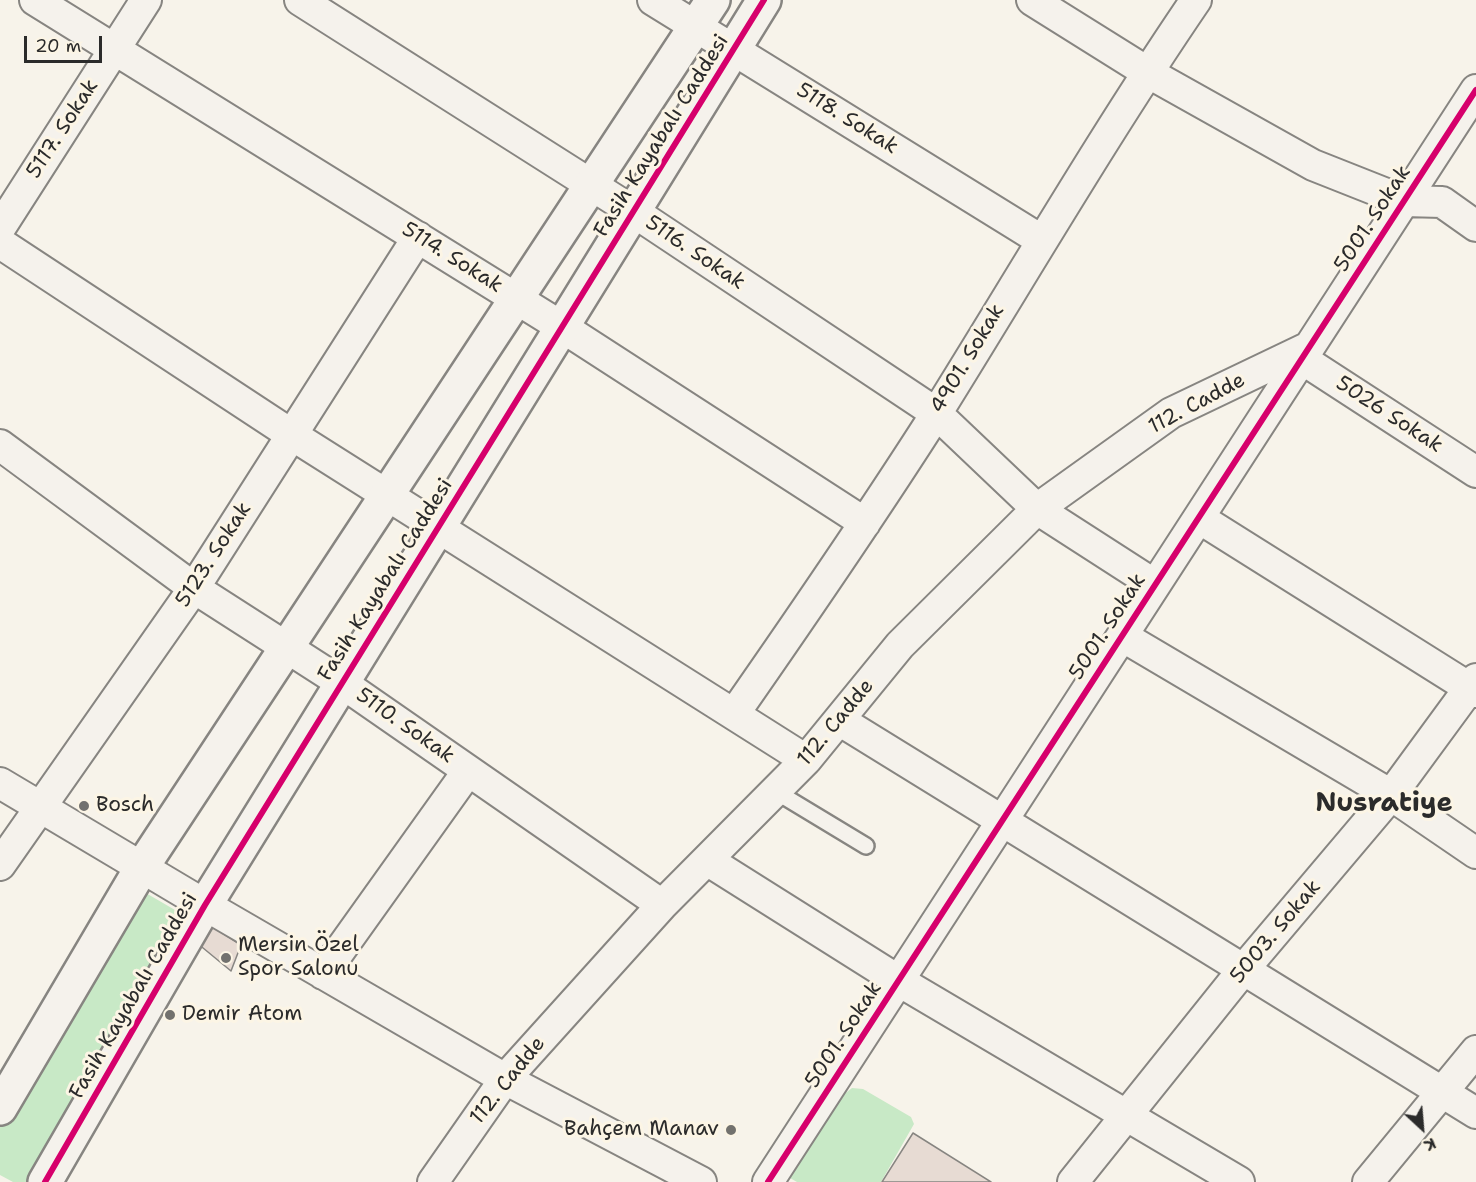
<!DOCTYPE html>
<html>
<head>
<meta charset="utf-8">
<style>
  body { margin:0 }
  #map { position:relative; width:1476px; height:1182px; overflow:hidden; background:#f7f3ea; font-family:"Shantell Sans",sans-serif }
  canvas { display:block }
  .north { position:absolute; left:1392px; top:1098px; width:60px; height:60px; -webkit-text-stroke:4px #fcf5e5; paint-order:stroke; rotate:154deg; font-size:16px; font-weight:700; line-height:24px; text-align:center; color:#2b2b2b }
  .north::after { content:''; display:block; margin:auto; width:21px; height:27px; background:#2b2b2b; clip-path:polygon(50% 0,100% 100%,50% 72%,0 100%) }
  .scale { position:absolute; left:24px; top:36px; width:78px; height:27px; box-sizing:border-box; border:3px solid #2b2b2b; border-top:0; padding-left:8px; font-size:18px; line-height:21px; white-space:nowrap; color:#2b2b2b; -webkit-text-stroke:4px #fcf5e5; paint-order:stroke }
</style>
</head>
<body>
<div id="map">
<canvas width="1476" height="1182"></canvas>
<div class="north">K</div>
<div class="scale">20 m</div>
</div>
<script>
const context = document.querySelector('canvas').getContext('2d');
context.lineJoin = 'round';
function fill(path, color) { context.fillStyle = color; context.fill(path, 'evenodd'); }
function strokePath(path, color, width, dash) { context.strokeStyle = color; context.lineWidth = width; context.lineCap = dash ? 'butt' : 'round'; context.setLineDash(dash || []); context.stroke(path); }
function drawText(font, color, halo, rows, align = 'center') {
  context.font = font + ' "Shantell Sans",sans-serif'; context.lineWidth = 6; context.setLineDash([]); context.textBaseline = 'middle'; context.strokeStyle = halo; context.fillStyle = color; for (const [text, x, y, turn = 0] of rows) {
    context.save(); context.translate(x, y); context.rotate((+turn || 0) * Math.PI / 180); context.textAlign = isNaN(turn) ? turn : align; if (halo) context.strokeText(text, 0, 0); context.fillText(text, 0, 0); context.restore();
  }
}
fill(new Path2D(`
  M139 889 187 917 35 1182H13L0 1175V1127Z
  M852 1088 863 1089 911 1117 914 1124 881 1182H797L790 1178 789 1167 834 1102Z`), '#c8e9c6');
const building = new Path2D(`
  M210 925 241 945 231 971 197 943Z
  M913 1133 991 1182H882Z`);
fill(building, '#e7dbd3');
strokePath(building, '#878581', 1.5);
const lane = new Path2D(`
  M775 791 866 846`);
const street = new Path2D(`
  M35 0 562 327 865 523
  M300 0 634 212 936 413 1037 509 1155 585
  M653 0 1041 240
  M1032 0 1147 72 1313 165 1404 201 1442 202 1476 226
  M0 228 146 0
  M0 243 292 435 806 760
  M1302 359 1476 472
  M0 445 194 588 342 683 662 905
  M1199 518 1476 692
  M1122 636 1391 795 1476 853
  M734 714C803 615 871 516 936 414 1022 276 1104 135 1196 0
  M839 720 1476 1113
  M0 783 205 905 505 1079 701 1182
  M707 860 899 981 1239 1182
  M0 865 194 588 418 237
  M323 974 468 771
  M433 1182 505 1079 662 905 806 760 900 645 1037 509 1171 413 1309 347
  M768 1182 1476 90
  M1073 1182 1243 970 1391 795 1476 679
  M1368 1182 1476 1051`);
const secondary = new Path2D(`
  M0 1108 142 867 713 0
  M45 1182 205 905 764 0`);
strokePath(lane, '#878581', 20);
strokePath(street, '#878581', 34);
strokePath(secondary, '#878581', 38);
strokePath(lane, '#f5f2ec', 15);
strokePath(street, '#f5f2ec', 30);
strokePath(secondary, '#f5f2ec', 33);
strokePath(new Path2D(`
  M45 1182 205 905 764 0
  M768 1182 1476 90`), '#d6006c', 6);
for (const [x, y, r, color] of [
  [84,806,6,"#72716e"],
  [226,958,6,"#72716e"],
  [170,1015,6,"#72716e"],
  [731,1130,6,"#72716e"]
]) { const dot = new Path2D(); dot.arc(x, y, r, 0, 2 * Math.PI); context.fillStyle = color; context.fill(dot); strokePath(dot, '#fcf5e5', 2); }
drawText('21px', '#2b2b2b', '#fcf5e5', [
  ["5118. Sokak",847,119,32],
  ["5117. Sokak",63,129,-57],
  ["Fasih Kayabalı Caddesi",662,136,-58],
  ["5001. Sokak",1373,219,-57],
  ["5116. Sokak",695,253,34],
  ["5114. Sokak",452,258,32],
  ["4901. Sokak",968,359,-59],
  ["112. Cadde",1197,404,-28],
  ["5026 Sokak",1389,415,33],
  ["5123. Sokak",214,555,-57],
  ["Fasih Kayabalı Caddesi",386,580,-58],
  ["5001. Sokak",1108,627,-57],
  ["112. Cadde",836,723,-50],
  ["5110. Sokak",405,726,35],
  ["5003. Sokak",1276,932,-50],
  ["Fasih Kayabalı Caddesi",134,996,-60],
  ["5001. Sokak",844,1035,-57],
  ["112. Cadde",508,1081,-51]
]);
drawText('21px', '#2b2b2b', '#fcf5e5', [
  ["Bosch",96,806],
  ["Mersin Özel",238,946],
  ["Spor Salonu",238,970],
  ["Demir Atom",182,1015],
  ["Bahçem Manav",719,1130,"right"]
], 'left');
drawText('bold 27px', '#2b2b2b', '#fcf5e5', [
  ["Nusratiye",1384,804]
]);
</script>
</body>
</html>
